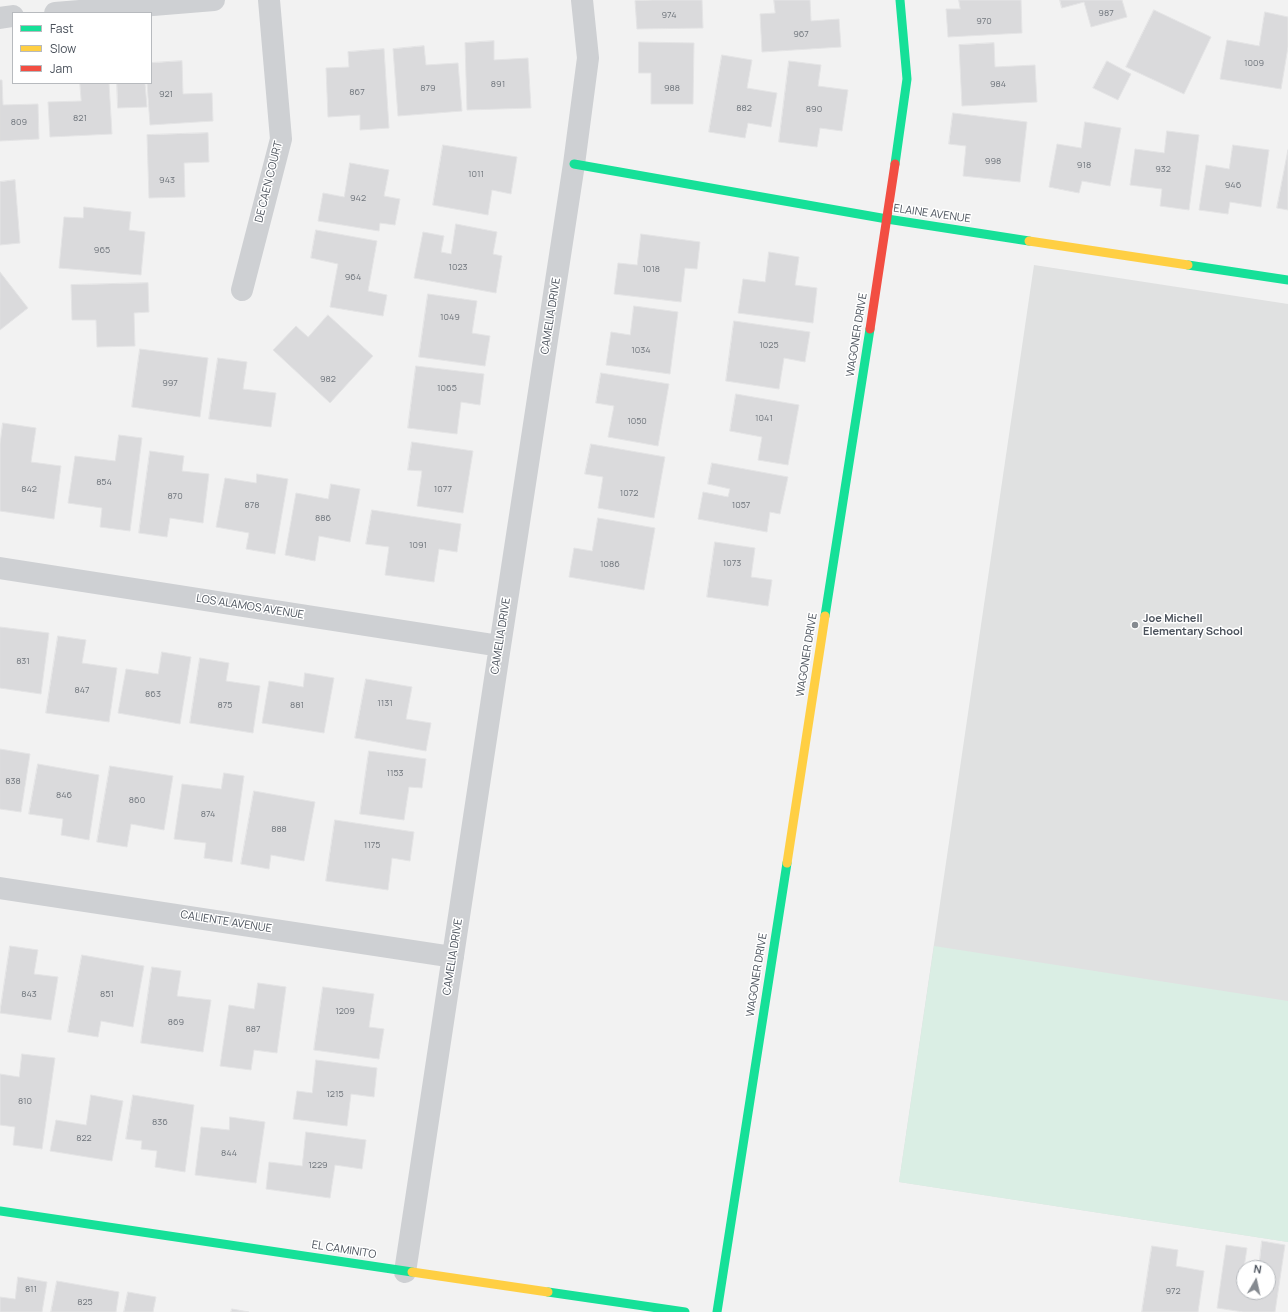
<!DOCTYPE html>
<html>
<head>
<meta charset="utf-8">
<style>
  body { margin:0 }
  #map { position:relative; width:1288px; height:1312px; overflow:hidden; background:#f2f2f2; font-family:Manrope,sans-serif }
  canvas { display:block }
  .legend { position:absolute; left:12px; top:12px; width:140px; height:72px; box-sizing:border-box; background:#fff; border:1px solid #b7babe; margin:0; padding:5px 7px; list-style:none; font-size:12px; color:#4b525c }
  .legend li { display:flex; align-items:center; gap:8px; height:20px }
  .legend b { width:20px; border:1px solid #b7babe }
  .north { position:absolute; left:1236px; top:1260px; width:40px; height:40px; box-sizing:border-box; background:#fff; border:1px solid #b7babe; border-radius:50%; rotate:9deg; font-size:11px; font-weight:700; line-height:16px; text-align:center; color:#4b525c }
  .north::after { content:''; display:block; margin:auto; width:14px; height:18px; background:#858a90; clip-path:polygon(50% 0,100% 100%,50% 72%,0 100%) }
</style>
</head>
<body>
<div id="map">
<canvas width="1288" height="1312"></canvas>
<ul class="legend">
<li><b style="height:5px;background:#16e098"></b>Fast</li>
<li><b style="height:5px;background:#ffcf43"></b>Slow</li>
<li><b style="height:5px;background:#f24e42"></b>Jam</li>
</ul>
<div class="north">N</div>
</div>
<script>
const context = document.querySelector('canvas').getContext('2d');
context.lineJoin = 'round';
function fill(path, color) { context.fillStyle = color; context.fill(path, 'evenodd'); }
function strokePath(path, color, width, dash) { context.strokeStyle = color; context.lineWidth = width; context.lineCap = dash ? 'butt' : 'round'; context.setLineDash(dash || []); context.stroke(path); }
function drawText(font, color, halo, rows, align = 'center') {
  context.font = font + ' Manrope,sans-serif'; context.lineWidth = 3; context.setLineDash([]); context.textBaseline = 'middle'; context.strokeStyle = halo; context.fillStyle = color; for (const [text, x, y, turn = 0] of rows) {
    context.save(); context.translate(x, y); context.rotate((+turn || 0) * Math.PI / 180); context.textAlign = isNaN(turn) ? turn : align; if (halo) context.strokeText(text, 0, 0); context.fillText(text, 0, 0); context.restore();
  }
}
fill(new Path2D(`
  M1034 265 1288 304V1242L899 1182Z`), '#e0e1e1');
fill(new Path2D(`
  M934 946 1288 1001V1242L899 1182Z`), '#daeee4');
const building = new Path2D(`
  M653 0H702L703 28 637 29 635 1Z
  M774 0H810L811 21 839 19 841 47 762 52 760 14 775 13Z
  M959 0H1021L1022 33 948 37 946 9H960Z
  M1060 0H1122L1127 17 1091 27 1084 2 1062 8Z
  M1154 10 1211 37 1184 94 1126 67Z
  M1265 12 1288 17V47L1281 89 1220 79 1227 40 1259 46Z
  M494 41V60L528 58 531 108 467 110 465 43Z
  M639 42 694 43 693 104H651V73H639Z
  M994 43 995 67 1035 65 1037 102 962 106 959 45Z
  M424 46 426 65 458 63 462 111 398 116 393 49Z
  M384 49 389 128 360 130V115L328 117 326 68 349 67 348 52Z
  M722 55 752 60 747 88 777 93 771 127 748 123 745 138 709 132Z
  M182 61 183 94 212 93 213 121 150 125 147 83H151V63Z
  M789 61 821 65 818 86 848 90 842 131 820 128 817 147 779 142Z
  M1107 61 1131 74 1118 100 1093 88Z
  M0 80H2L3 105 38 104 39 139 0 141Z
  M80 83H109L112 134 50 137 48 102 81 101Z
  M117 83H145L147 107 118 108Z
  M953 113 1027 122 1020 182 963 176 966 146 949 144Z
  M1085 122 1121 128 1110 186 1082 181 1079 193 1049 187 1057 144 1081 148Z
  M1167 131 1199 135 1189 210 1160 206 1162 189 1130 185 1135 149 1164 153Z
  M208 133 209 162 184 163 185 197 149 198 147 135Z
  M443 145 517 157 511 194 492 190 488 215 433 205Z
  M1233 145 1269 150 1261 207 1230 202 1228 214 1199 210 1206 165 1229 169Z
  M1288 150V210L1277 208Z
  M350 163 389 170 384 196 400 199 395 225 380 223 379 231 318 221 323 193 344 197Z
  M15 180 20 243 0 245V182Z
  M84 207 131 212 129 230 145 232 141 275 59 268 64 217 83 218Z
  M456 224 497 232 493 254 502 256 496 293 414 278 423 232 444 236 441 252 451 254Z
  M316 230 377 241 368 291 387 295 383 316 330 307 338 264 311 258Z
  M641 234 700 242 697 269 685 268 681 302 614 294 618 263 637 265Z
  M769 252 799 257 795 285 817 288 813 323 738 313 743 279 765 282Z
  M0 272 28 308 0 330Z
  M148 283 149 312 134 313 135 346 97 347 96 320H72L71 285Z
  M428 294 477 301 472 333 490 336 485 366 419 357Z
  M634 306 678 312 670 374 606 365 611 332 630 335Z
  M328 315 373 356 330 403 273 350 296 326 308 337Z
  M734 321 810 332 805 362 784 358 779 389 726 381Z
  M140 349 208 358 200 417 132 407Z
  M218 358 247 362 243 389 276 393 271 427 209 419Z
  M416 366 484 374 480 405 461 402 457 434 408 428Z
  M601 373 669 384 658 446 608 437 614 406 596 403Z
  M736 394 799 405 788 465 758 460 762 437 730 431Z
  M3 423 36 428 31 462 61 466 54 519 0 511V444Z
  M119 435 142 438 130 531 100 527 102 508 68 503 75 456 115 461Z
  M412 442 473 451 463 513 417 506 422 471 408 470Z
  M591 444 665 457 654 518 598 508 603 477 585 474Z
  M150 451 184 456 182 471 209 474 203 523 170 518 167 537 139 533Z
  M712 463 788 477 780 514 770 512 767 532 698 519 703 492 728 497 730 489 708 484Z
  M257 474 288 479 275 554 246 549 249 533 216 527 225 478 256 483Z
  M331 484 360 489 350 542 319 536 315 561 285 555 296 493 328 499Z
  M372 510 461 524 457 552 439 549 434 582 385 575 389 547 366 544Z
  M598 518 655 528 644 590 569 577 574 548 592 551Z
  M715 542 755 548 751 577 772 580 768 606 707 597Z
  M0 627 49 633 41 694 0 688Z
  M58 636 86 640 82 663 117 668 109 722 46 713Z
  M162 652 191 657 180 724 118 713 126 669 158 674Z
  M200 658 229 663 226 681 260 686 253 733 190 723Z
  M305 673 334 678 324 733 262 723 269 681 303 687Z
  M366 679 412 687 406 719 431 723 426 751 355 738Z
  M0 749 30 754 21 812 0 809Z
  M369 751 426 759 422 788 409 787 404 820 360 814Z
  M38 764 99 775 89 840 61 835 63 819 29 814Z
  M110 766 173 776 164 830 131 824 127 847 97 842Z
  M224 773 244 776 232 862 204 858 206 843 174 839 182 784 221 789Z
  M254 791 315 802 304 861 271 855 269 869 241 864Z
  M335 820 414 832 410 861 392 858 388 890 326 881Z
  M10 946 38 950 34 974 58 977 51 1020 0 1013Z
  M82 955 144 966 133 1027 101 1021 98 1037 68 1032Z
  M152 967 181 971 177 996 211 1000 203 1052 141 1043Z
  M258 983 286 987 277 1053 254 1050 251 1070 220 1066 229 1005 254 1009Z
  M323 987 374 994 369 1027 384 1029 379 1059 314 1050Z
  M22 1054 55 1058 42 1149 13 1145 15 1127 0 1125V1074L19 1077Z
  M316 1060 377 1068 374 1097 351 1094 347 1126 293 1119 297 1091 312 1093Z
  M91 1095 123 1101 112 1161 50 1151 56 1120 86 1125Z
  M133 1095 194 1105 185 1172 155 1167 157 1151 141 1149 142 1141 126 1139Z
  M230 1117 265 1122 256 1183 195 1175 201 1127 229 1130Z
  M306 1132 366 1140 362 1169 335 1165 330 1198 266 1189 269 1162 302 1166Z
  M1262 1241 1285 1245 1275 1312H1243L1217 1308 1226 1245 1247 1248 1244 1268V1292H1268V1268H1259Z
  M1152 1246 1178 1250 1176 1266 1204 1271 1198 1312H1142Z
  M18 1277 47 1282 42 1312H0V1297L15 1299Z
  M57 1281 119 1292 116 1312H51Z
  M128 1292 156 1297 153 1312H124Z
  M232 1309 249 1312H231Z`);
fill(building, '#dadadc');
strokePath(building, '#e4e4e5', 1);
strokePath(new Path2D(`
  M55 13 214 0
  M0 18 13 16
  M242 290 281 139 269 0
  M0 568 500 646
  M0 888 453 957
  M405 1272 500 646 574 164 588 58 582 0`), '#ced0d3', 22);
strokePath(new Path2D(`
  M574 164 887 219 1029 241
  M895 164 907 79 900 0
  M1188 265 1288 280
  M825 616 870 329
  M0 1211 412 1272
  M548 1292 685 1312
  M717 1312 787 863`), '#16e098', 9);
strokePath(new Path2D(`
  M1029 241 1188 265
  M787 863 825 616
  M412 1272 548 1292`), '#ffcf43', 9);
strokePath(new Path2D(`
  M870 329 895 164`), '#f24e42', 9);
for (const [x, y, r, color] of [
  [1135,625,4,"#858a90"]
]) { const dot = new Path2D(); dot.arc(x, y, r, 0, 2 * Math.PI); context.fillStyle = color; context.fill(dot); strokePath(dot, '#fff', 1.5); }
drawText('9px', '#70767d', null, [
  ["987",1106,13],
  ["974",669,15],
  ["970",984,21],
  ["967",801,34],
  ["1009",1254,63],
  ["891",498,84],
  ["984",998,84],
  ["879",428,88],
  ["988",672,88],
  ["867",357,92],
  ["921",166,94],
  ["882",744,108],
  ["890",814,109],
  ["821",80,118],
  ["809",19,122],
  ["998",993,161],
  ["918",1084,165],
  ["932",1163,169],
  ["1011",476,174],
  ["943",167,180],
  ["946",1233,185],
  ["942",358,198],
  ["965",102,250],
  ["1023",458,267],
  ["1018",651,269],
  ["964",353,277],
  ["1049",450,317],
  ["1025",769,345],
  ["1034",641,350],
  ["982",328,379],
  ["997",170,383],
  ["1065",447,388],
  ["1041",764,418],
  ["1050",637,421],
  ["854",104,482],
  ["842",29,489],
  ["1077",443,489],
  ["1072",629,493],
  ["870",175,496],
  ["878",252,505],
  ["1057",741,505],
  ["886",323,518],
  ["1091",418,545],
  ["1073",732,563],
  ["1086",610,564],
  ["831",23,661],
  ["847",82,690],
  ["863",153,694],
  ["1131",385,703],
  ["875",225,705],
  ["881",297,705],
  ["1153",395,773],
  ["838",13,781],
  ["846",64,795],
  ["860",137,800],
  ["874",208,814],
  ["888",279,829],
  ["1175",372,845],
  ["843",29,994],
  ["851",107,994],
  ["1209",345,1011],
  ["869",176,1022],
  ["887",253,1029],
  ["1215",335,1094],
  ["810",25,1101],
  ["836",160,1122],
  ["822",84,1138],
  ["844",229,1153],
  ["1229",318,1165],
  ["811",31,1289],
  ["972",1173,1291],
  ["825",85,1302]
]);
drawText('11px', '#4b525c', '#fff', [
  ["DE CAEN COURT",269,182,-76],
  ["ELAINE AVENUE",932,214,8],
  ["CAMELIA DRIVE",551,316,-81],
  ["WAGONER DRIVE",857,335,-81],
  ["LOS ALAMOS AVENUE",250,607,9],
  ["CAMELIA DRIVE",501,636,-81],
  ["WAGONER DRIVE",807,655,-81],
  ["CALIENTE AVENUE",226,922,9],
  ["CAMELIA DRIVE",453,957,-81],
  ["WAGONER DRIVE",757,975,-81],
  ["EL CAMINITO",344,1250,9]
]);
drawText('bold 11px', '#4b525c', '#fff', [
  ["Joe Michell",1143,619],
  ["Elementary School",1143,632]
], 'left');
</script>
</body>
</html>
